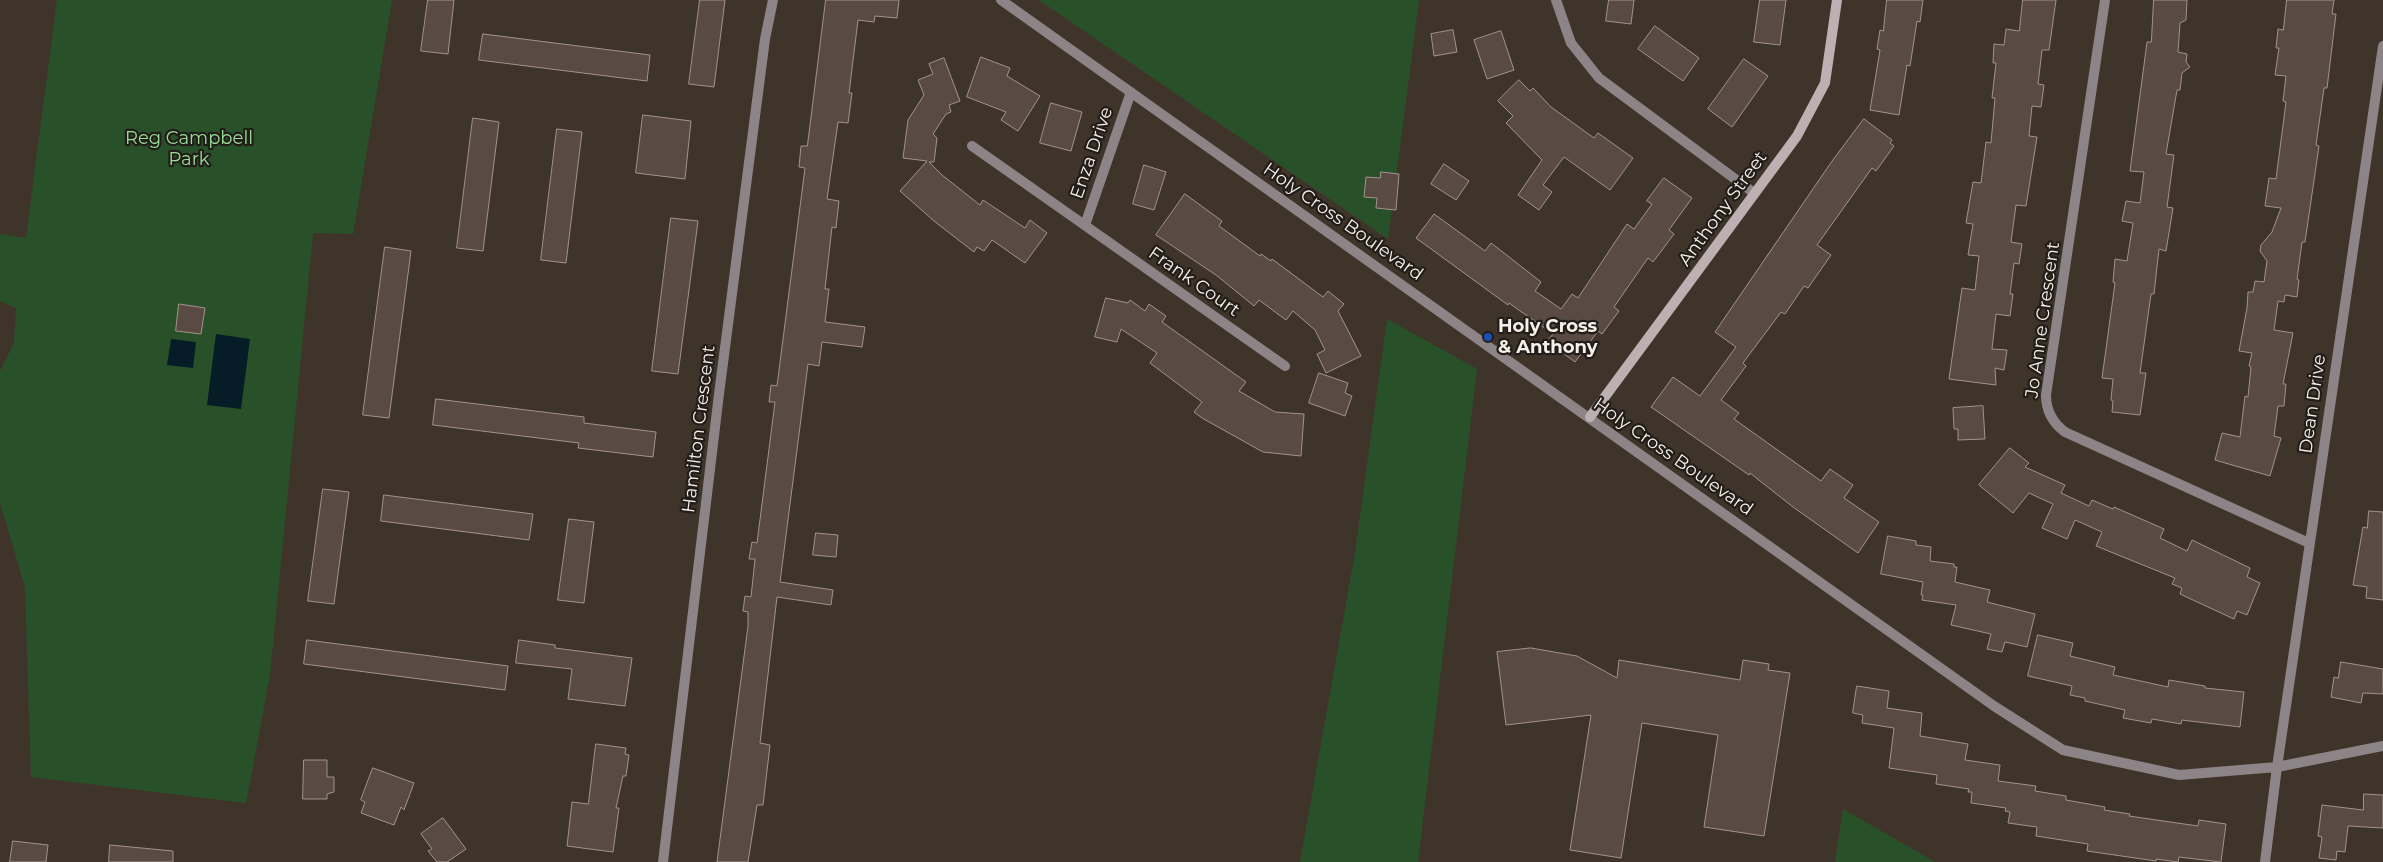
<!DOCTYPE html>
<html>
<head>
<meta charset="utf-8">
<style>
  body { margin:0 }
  canvas { display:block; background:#3f342a }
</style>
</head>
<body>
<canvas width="2383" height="862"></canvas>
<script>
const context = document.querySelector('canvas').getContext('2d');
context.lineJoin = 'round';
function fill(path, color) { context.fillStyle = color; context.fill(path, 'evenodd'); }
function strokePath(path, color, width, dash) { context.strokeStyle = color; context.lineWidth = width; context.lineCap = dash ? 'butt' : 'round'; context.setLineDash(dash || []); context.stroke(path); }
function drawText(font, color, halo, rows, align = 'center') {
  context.font = font + ' Montserrat,sans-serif'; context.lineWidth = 4.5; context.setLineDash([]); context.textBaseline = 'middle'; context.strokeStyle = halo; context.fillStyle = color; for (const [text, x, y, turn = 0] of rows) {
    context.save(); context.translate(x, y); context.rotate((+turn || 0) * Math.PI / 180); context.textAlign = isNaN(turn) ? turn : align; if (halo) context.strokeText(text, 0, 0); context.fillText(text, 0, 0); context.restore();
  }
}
fill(new Path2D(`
  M57 0H392L353 234 313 233 270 675 246 803 31 777 25 587 0 503V371L14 343 16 308 0 301V234L26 238Z
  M1039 0H1419L1388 239Z
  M1387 319 1477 369 1418 862H1300L1355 553Z
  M1843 809 1935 862H1835Z`), '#28512a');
fill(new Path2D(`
  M216 334 250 339 241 409 207 405Z
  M171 339 196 342 193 368 167 365Z`), '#061d28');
const building = new Path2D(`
  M428 0H454L448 54 421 51Z
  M700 0H725L714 87 689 84Z
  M826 0H899L897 18 875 16 874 22 858 20 849 93H852L848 123 838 122 827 199 839 201 836 228 832 227 825 289H829L825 322 865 327 862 347 822 342 819 366 808 364 780 582 833 590 831 605 777 597 760 743 770 745 763 805H757L748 862H717L748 626V612L743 611 745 596 751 597 755 559H749L752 542 757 543 775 402H769L771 385 777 386 805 168 799 167 801 146H807Z
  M1609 0H1634L1631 24 1606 21Z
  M1760 0H1786L1780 45 1754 42Z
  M1887 0H1923L1920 22 1917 21 1910 66 1907 65 1899 115 1870 110 1880 50 1877 49 1880 30 1883 31Z
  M2023 0H2056L2049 50H2042L2038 84 2044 85 2041 107 2032 106 2029 136 2037 137 2026 206 2016 205 2011 242 2022 244 2019 264 2014 263 2010 294H2013L2010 316 1996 314 1992 349 2007 350 2004 370 1995 368 1996 385 1949 379 1962 288 1975 290 1979 256 1968 255 1973 224 1966 223 1973 182 1981 183 1986 142 1991 143 1995 98H1992L1996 63H1993L1994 44 2004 45 2006 29 2019 31Z
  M2154 0H2187L2186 20 2180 23 2178 52 2187 54 2186 62 2190 67 2182 73 2180 90H2177L2166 154 2174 155 2167 207 2173 208 2166 251 2159 249 2154 294H2151L2140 373H2146L2140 415 2112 412 2113 401 2111 400 2113 379 2102 378 2115 283 2113 282 2115 259 2127 261 2133 223 2122 221 2126 201 2140 203 2144 172 2130 171 2147 42H2151Z
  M2287 0H2334L2332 14H2336L2327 88H2324L2316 145 2319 146 2305 242H2302L2297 279 2299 280 2297 297 2285 295 2284 302 2278 301 2274 330 2293 333 2283 384H2286L2284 406H2278L2274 436 2281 438 2270 476 2215 460 2222 433 2240 437 2245 396 2248 397 2251 367 2249 366 2252 353 2239 351 2247 308 2248 292H2253L2255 281 2264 282 2267 261 2260 251 2261 245 2272 232 2281 208 2265 206 2269 178 2276 179 2286 102 2283 101 2286 76 2275 75 2279 48H2276L2278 29 2283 30Z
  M1655 26 1699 58 1683 81 1638 49Z
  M1453 30 1457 52 1434 56 1431 34Z
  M1501 31 1514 70 1487 79 1474 40Z
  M483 34 650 55 647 81 479 60Z
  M981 57 1010 68 1007 76 1040 96 1018 131 1001 120 1006 112 967 97Z
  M944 58 960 101 949 105 951 112 946 114 933 134 937 138 934 162H929L942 175 980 205 983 200 1025 228 1030 220 1047 233 1025 263 992 240 984 251 977 247 974 252 934 221 900 191 927 161 903 158 908 120 924 95 918 80 933 74 929 64Z
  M1744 59 1768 76 1732 127 1708 109Z
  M1519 80 1530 91 1533 88 1551 107 1594 138 1598 133 1633 158 1610 190 1564 157 1543 185 1552 192 1539 210 1518 195 1542 160 1506 123 1513 116 1498 101Z
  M1051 103 1082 112 1071 151 1040 143Z
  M643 115 691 121 685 179 636 173Z
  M473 118 499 122 483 251 457 248Z
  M1864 119 1892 140 1890 143 1894 146 1876 171 1872 168 1817 245 1831 255 1808 288 1804 286 1785 314 1781 312 1743 363 1746 366 1721 400 1739 413 1734 419 1821 481 1830 469 1853 485 1844 498 1879 522 1858 553 1793 507 1750 473 1749 475 1651 407 1673 377 1700 396 1736 347 1715 332 1830 164Z
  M557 129 582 132 566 263 541 260Z
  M1444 164 1469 181 1456 200 1431 184Z
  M1144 165 1166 172 1154 210 1133 204Z
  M1381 172 1399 174 1396 210 1376 208 1377 198 1364 197 1366 177 1380 178Z
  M1664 178 1692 198 1669 230 1674 234 1653 262 1648 258 1614 307 1619 311 1602 334 1598 331 1575 362 1547 341 1553 334 1509 303 1508 305 1416 238 1434 214 1485 251 1491 243 1504 253 1541 282 1535 291 1561 309 1572 294 1578 298 1627 224 1634 229 1652 204 1647 201Z
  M1185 194 1222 221 1219 226 1260 256 1261 254 1271 261 1272 259 1323 297 1328 291 1344 304 1338 311 1361 356 1326 373 1317 354 1325 350 1315 330 1293 311 1286 320 1259 300 1254 306 1216 275 1156 235Z
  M671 218 698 221 678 374 652 371Z
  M385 247 411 251 389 418 363 415Z
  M1106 298 1128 303 1130 300 1145 311 1149 304 1166 316 1162 322 1246 382 1239 391 1275 412 1304 414 1301 456 1263 452 1202 418 1194 412 1202 402 1150 363 1157 353 1121 329 1117 342 1095 337Z
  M179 304 205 308 201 334 176 331Z
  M1319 373 1348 383 1345 393 1352 396 1345 416 1309 403Z
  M436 399 584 417V423L656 432 653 457 578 448 579 443 433 425Z
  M1983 406 1985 439 1958 440V429H1954L1953 408Z
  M2010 448 2029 463 2025 467 2065 485 2061 493 2089 506 2092 500 2113 509 2114 507 2164 529 2160 538 2187 551 2192 540 2250 568 2247 577 2260 583 2247 615 2237 611 2234 619 2180 594 2182 588 2172 584 2175 578 2096 546 2102 532 2075 520 2067 539 2042 528 2053 504 2029 493 2013 513 1979 485Z
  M323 489 349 492 334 604 308 601Z
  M384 495 533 514 529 540 381 521Z
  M2369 511 2383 512V600L2366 598 2367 587 2353 585 2363 527 2367 528Z
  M569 519 594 522 584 603 558 600Z
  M816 533 838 535 836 557 813 555Z
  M1888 536 1916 541V545L1931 547 1930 561 1954 564V567H1957L1955 582 1990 590 1987 602 2035 614 2027 647 2005 642 2002 652 1987 649 1991 634 1951 625 1956 605 1922 600 1923 595H1921L1923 582 1881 574Z
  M2038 635 2073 643 2070 656 2115 667 2113 675 2168 687 2169 680 2205 686V688L2244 692 2240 727 2182 720 2181 724 2152 719 2151 723 2123 718 2125 710 2085 701V698L2070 695 2072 686 2028 676Z
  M307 640 508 666 505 690 304 664Z
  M519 640 555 645V648L632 658 625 706 568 699 572 669 516 663Z
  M1531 648 1577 656 1617 678 1619 660 1740 680 1743 660 1769 664 1768 670 1790 673 1764 836 1704 827 1718 735 1642 723 1621 858 1570 850 1591 715 1506 725 1497 652Z
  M2341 662 2383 669V694L2363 693 2361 703 2331 697 2334 677 2338 678Z
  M1857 686 1889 691 1887 708 1922 713 1920 736 1968 744 1965 760 2000 765 1998 781 2036 786 2035 791 2066 796V800L2105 807 2104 810 2130 814 2129 816 2198 826 2199 820 2226 824 2221 862 2179 857 2178 862 2156 859V861L2087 851 2088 844 2036 836 2037 827 2008 823 2010 812 2005 811 2006 808 1971 803 1972 792H1968L1969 789 1936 784 1937 775 1889 768 1894 728 1862 723 1863 715 1853 713Z
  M596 744 626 748 625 754 629 755 626 776H623L616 808H619L613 852 567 846 572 802 588 804Z
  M304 760H327V777H334V792L327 794V799H303Z
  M373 768 414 783 404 810 401 807 394 825 361 813 365 802 361 800Z
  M2364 794 2383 795V828L2348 826 2345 852 2337 851 2336 860 2319 858 2322 837 2318 836 2322 805 2363 810Z
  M443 818 466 849 447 862H437L428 851 432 849 421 834Z
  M13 841 48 845 46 862H10Z
  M110 845 173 851V862H109Z`);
fill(building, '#594b44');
strokePath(building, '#a3928a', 1);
strokePath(new Path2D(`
  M1001 0 1994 706 2063 750 2179 775 2277 767 2383 746
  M1556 0 1571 43 1599 78 1754 193
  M2105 0 2046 395C2046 411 2053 423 2065 432L2309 543
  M972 146 1285 366
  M1085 225 1131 92
  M663 862 719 394 765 39 773 0
  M2265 862 2277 767 2383 46`), '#8c8486', 10);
strokePath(new Path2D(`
  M1590 417 1797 136 1825 83 1837 0`), '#bdb0b2', 10);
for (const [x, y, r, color] of [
  [1488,337,5,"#1a4fb4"]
]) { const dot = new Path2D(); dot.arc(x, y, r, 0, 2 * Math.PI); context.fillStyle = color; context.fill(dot); strokePath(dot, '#221d18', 2); }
drawText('18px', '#97df98', '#221d18', [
  ["Reg Campbell",189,139],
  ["Park",189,160]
]);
drawText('18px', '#f7f0ea', '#221d18', [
  ["Enza Drive",1092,153,-71],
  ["Anthony Street",1723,209,-54],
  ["Holy Cross Boulevard",1343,222,35],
  ["Frank Court",1194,282,35],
  ["Jo Anne Crescent",2043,320,-82],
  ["Dean Drive",2313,404,-82],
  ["Hamilton Crescent",699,429,-83],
  ["Holy Cross Boulevard",1673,457,35]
]);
drawText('bold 18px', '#f7f0ea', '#221d18', [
  ["Holy Cross",1498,327],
  ["& Anthony",1498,348]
], 'left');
</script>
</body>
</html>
